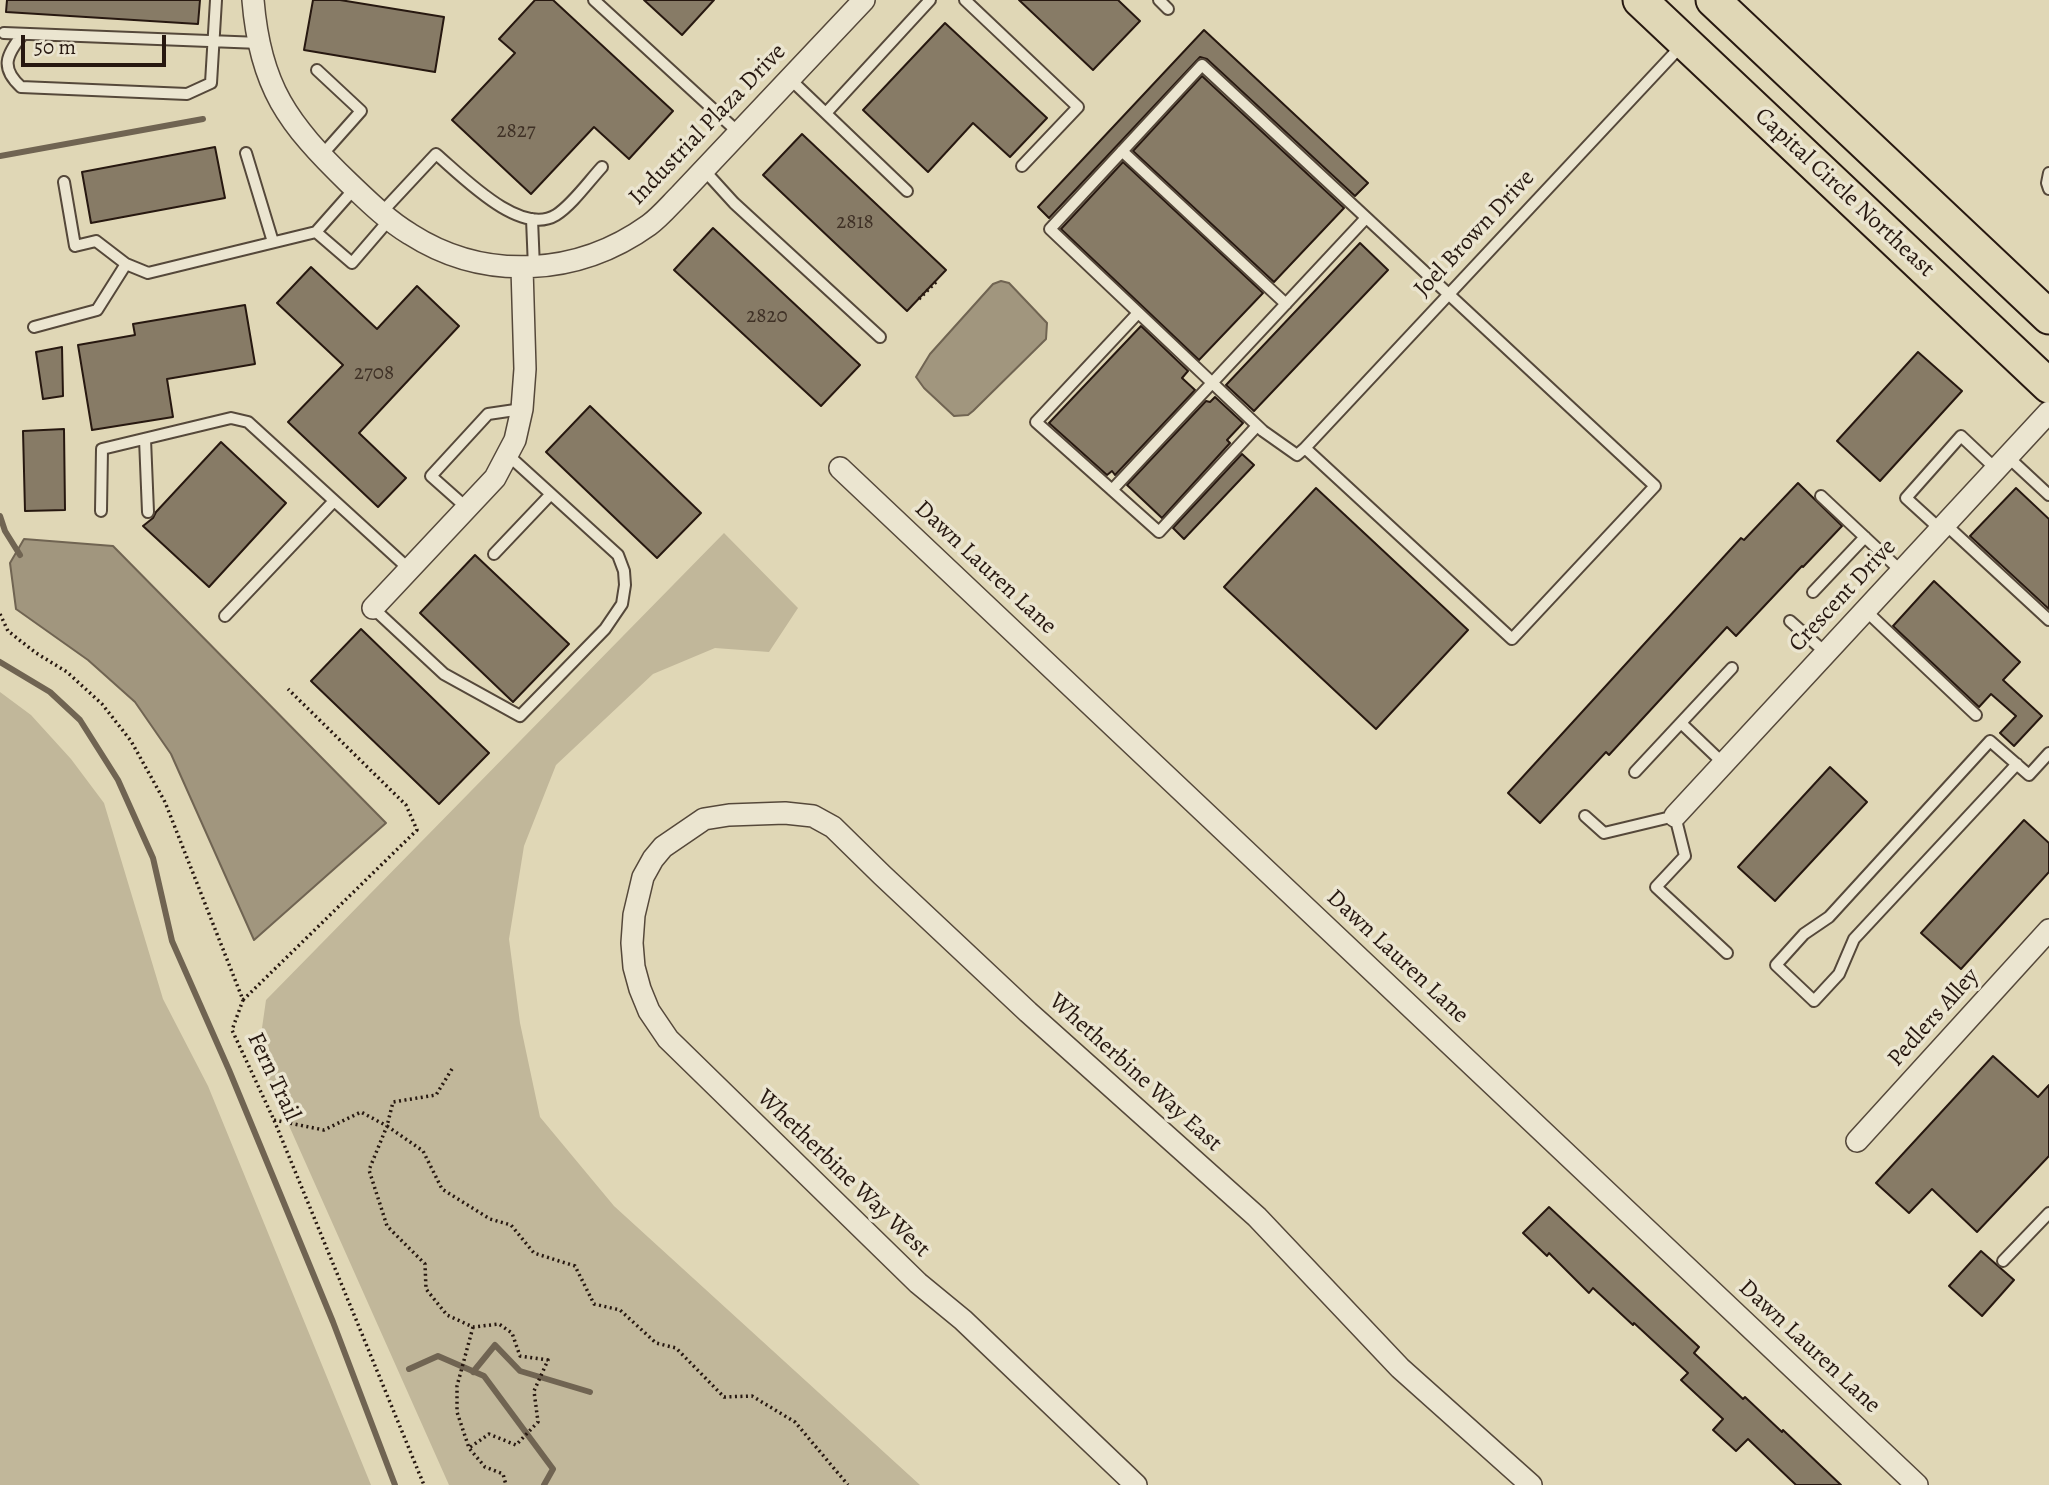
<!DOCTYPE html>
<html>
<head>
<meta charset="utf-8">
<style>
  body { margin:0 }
  #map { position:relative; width:2049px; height:1485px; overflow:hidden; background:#e0d7b6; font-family:Alegreya,serif }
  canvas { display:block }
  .scale { position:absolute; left:21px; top:35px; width:145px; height:32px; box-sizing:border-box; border:4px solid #271810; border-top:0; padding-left:9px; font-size:21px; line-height:24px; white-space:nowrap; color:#271810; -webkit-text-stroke:5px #ebe5d0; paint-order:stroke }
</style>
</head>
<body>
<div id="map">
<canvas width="2049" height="1485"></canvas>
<div class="scale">50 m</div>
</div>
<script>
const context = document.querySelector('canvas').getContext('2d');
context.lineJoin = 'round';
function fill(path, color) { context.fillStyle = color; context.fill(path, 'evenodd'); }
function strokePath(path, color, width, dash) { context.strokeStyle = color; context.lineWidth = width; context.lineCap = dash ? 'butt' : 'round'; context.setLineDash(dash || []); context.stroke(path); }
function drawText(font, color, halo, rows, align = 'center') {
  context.font = font + ' Alegreya,serif'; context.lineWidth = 7; context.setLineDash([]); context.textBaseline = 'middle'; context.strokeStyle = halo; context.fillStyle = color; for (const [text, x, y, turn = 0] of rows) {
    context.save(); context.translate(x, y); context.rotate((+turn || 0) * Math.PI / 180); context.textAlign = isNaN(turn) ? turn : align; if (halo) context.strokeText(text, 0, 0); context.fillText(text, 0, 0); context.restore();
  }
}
fill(new Path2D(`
  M724 533 798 608 769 652 715 648 653 674 556 765 524 846 509 939 520 1023 540 1117 614 1206 920 1485H449L258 1056 266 1000Z
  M0 692 31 715 71 759 104 803 163 999 208 1086 371 1485H0Z`), '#c1b79a');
const water = new Path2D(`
  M1001 281 1009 283 1047 323 1046 339 973 411 968 415 954 416 924 388 916 377 930 354 993 284Z
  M24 539 113 546 386 823 254 940 171 754 135 702 88 660 16 609 10 563Z`);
fill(water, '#a1967e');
strokePath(water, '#706452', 2);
strokePath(new Path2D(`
  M0 156 203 119
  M0 516 5 531 20 555
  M0 662 50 692 80 720 118 780 153 858 172 941 229 1070 333 1322 395 1485
  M409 1369 438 1356 484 1376 553 1469 544 1485
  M473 1372 495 1345 520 1371 590 1392`), '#706452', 6);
const building = new Path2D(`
  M7 0H200L198 24 6 12Z
  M313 0H340L444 17 435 72 304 50Z
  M535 0H553L673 111 629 159 594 127 531 194 452 120 515 53 499 39Z
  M644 0H714L682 35Z
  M1019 0H1118L1140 21 1093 70Z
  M945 23 1047 118 1010 157 973 123 928 172 863 110Z
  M1204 30 1368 183 1355 196 1207 59 1200 57 1049 218 1038 207Z
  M1202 76 1344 208 1274 282 1133 151Z
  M802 134 946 270 907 311 763 175Z
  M215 147 225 198 91 223 82 172Z
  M1123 162 1263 293 1199 360 1061 229Z
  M713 228 860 365 821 406 674 270Z
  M1360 243 1388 270 1254 411 1226 385Z
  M311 267 377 329 417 286 459 326 359 433 406 478 378 507 288 422 343 365 277 303Z
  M245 305 255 364 167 379 173 417 92 430 78 345 135 335 133 324Z
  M1141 326 1188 371 1182 378 1195 390 1115 475 1112 471 1107 475 1049 423Z
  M62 347 63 396 43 399 36 352Z
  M1918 352 1962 391 1880 481 1837 441Z
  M1215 397 1243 423 1227 440 1230 443 1162 518 1127 485 1206 401 1210 402Z
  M590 406 701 513 657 558 546 452Z
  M64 429 65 510 25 511 23 431Z
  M221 442 286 503 209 587 143 526 153 518 156 512Z
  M1242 454 1254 465 1184 539 1173 528Z
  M1798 483 1842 526 1803 567 1802 566 1736 636 1727 627 1609 755 1606 752 1540 823 1508 793 1741 538 1744 540Z
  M1316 488 1468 630 1376 729 1224 587Z
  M2016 488 2049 519V609L1970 536Z
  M475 555 569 644 513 702 420 613Z
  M1934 581 2020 662 2003 680 2042 716 2014 746 2000 733 2016 716 1991 694 1979 707 1893 626Z
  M361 629 489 753 439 804 311 681Z
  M1830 767 1867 802 1775 901 1738 867Z
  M2024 820 2049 843V872L1961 969 1921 933Z
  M1993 1056 2038 1097 2049 1085V1156L1977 1232 1932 1189 1909 1213 1876 1183Z
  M1549 1207 1699 1347 1694 1353 1743 1399 1745 1397 1782 1432 1783 1430 1841 1485H1796L1748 1439 1736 1451 1713 1430 1723 1419 1681 1380 1688 1373 1634 1323 1633 1325 1593 1288 1589 1293 1549 1253 1547 1256 1523 1233Z
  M1981 1251 2014 1280 1982 1316 1949 1286Z`);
fill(building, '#877b66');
strokePath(building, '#271810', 2);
const service = new Path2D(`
  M594 0 739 133
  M965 0 1078 107 1022 166
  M1159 0 1168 9
  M4 33 260 43
  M23 34C6 55 0 68 21 87L187 94 211 83 216 0
  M317 70 361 111 321 156
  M790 79 907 191
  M826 113 930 0
  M1122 151 1286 304
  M246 153 273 242
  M704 170 734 203 880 337
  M2049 173 2047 183 2049 189
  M64 182 75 246 96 241 126 264 148 273 316 232
  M355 188 316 232 352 263 389 220
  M381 213 436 154C462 176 520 237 556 215 572 205 589 181 602 167
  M532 219 534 268
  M1138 313 1036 422 1159 532 1257 426
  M34 327 97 310 126 264
  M145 439 148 512
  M1305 448 1512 639 1655 486C1504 346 1353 206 1202 65L1050 229 1263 431 1297 455 1305 448 1683 44
  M2008 457 2049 495
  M1112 490 1366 218
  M1821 496 1901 571
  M467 508 431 476 488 414 522 409
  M101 511 102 449 231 418 248 422 409 569
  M1945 524 2049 620
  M1940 529 1906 498 1961 436 1996 469
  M494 554 551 494
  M1813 592 1865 537
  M373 608 444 674 520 716 605 629 622 604 625 585 624 571 618 555 508 455
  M1865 610 1976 715
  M225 616 334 501
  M1790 621 1826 653
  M1681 723 1724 764
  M2017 764 1854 939 1839 974 1814 1001 1776 965 1804 934 1829 917 1990 741 2029 775 2049 753
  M1635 772 1732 668
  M1585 816 1604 833 1675 816 1685 856 1656 887 1727 953
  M2003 1261 2049 1213`);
const minor = new Path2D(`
  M253 0C260 87 288 124 349 183 368 201 387 220 410 234 485 282 578 276 649 225 660 217 670 205 680 195L864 0
  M840 468 1917 1485
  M373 608 495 478 515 440 522 409 525 369 522 268
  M1675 816 2049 412
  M1857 1141 2049 930
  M1136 1485 963 1320 918 1283 668 1039 649 1011 640 989 634 967 632 943 634 915 643 877 653 859 663 847 704 819 729 815 785 813 813 816 833 827 882 875 1028 1012 1257 1217 1400 1368 1531 1485`);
const primary = new Path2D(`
  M1640 0 2049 386
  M1713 0 2049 317`);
strokePath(service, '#55483a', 14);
strokePath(minor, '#55483a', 24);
strokePath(primary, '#271810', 37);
strokePath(new Path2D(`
  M919 299 938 280
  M0 614 8 631 36 653 67 672 102 704 131 741 165 802 243 1000 232 1030 274 1120 424 1485
  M243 1000 417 830 406 805 288 689
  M452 1069 436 1095 393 1102 387 1126 423 1151 442 1189 490 1219 511 1225 534 1253 575 1266 594 1304 620 1310 656 1343 676 1348 724 1397 752 1396 795 1422 848 1485
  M274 1120 324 1130 361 1112 387 1126 369 1170 387 1226 425 1264 426 1289 447 1315 473 1327 499 1324 512 1333 520 1356 548 1360 534 1391 538 1422 516 1445 489 1434 469 1448
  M473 1327 457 1386V1412L469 1448 485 1467 503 1474 506 1485`), '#271810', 3.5, [2, 3.5]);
strokePath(service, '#ebe5d0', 10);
strokePath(minor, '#ebe5d0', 21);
strokePath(primary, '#e0d7b6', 33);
drawText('21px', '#3f3126', null, [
  ["2827",516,132],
  ["2818",855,223],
  ["2820",767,317],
  ["2708",374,374]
]);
drawText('24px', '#271810', '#ebe5d0', [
  ["Industrial Plaza Drive",708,125,-46],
  ["Capital Circle Northeast",1844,193,43],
  ["Joel Brown Drive",1475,234,-47],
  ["Dawn Lauren Lane",985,568,43],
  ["Crescent Drive",1843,596,-47],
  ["Dawn Lauren Lane",1397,957,43],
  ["Pedlers Alley",1934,1018,-48],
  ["Whetherbine Way East",1135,1073,42],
  ["Fern Trail",273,1077,65],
  ["Whetherbine Way West",843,1174,44],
  ["Dawn Lauren Lane",1809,1347,43]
]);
</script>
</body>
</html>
